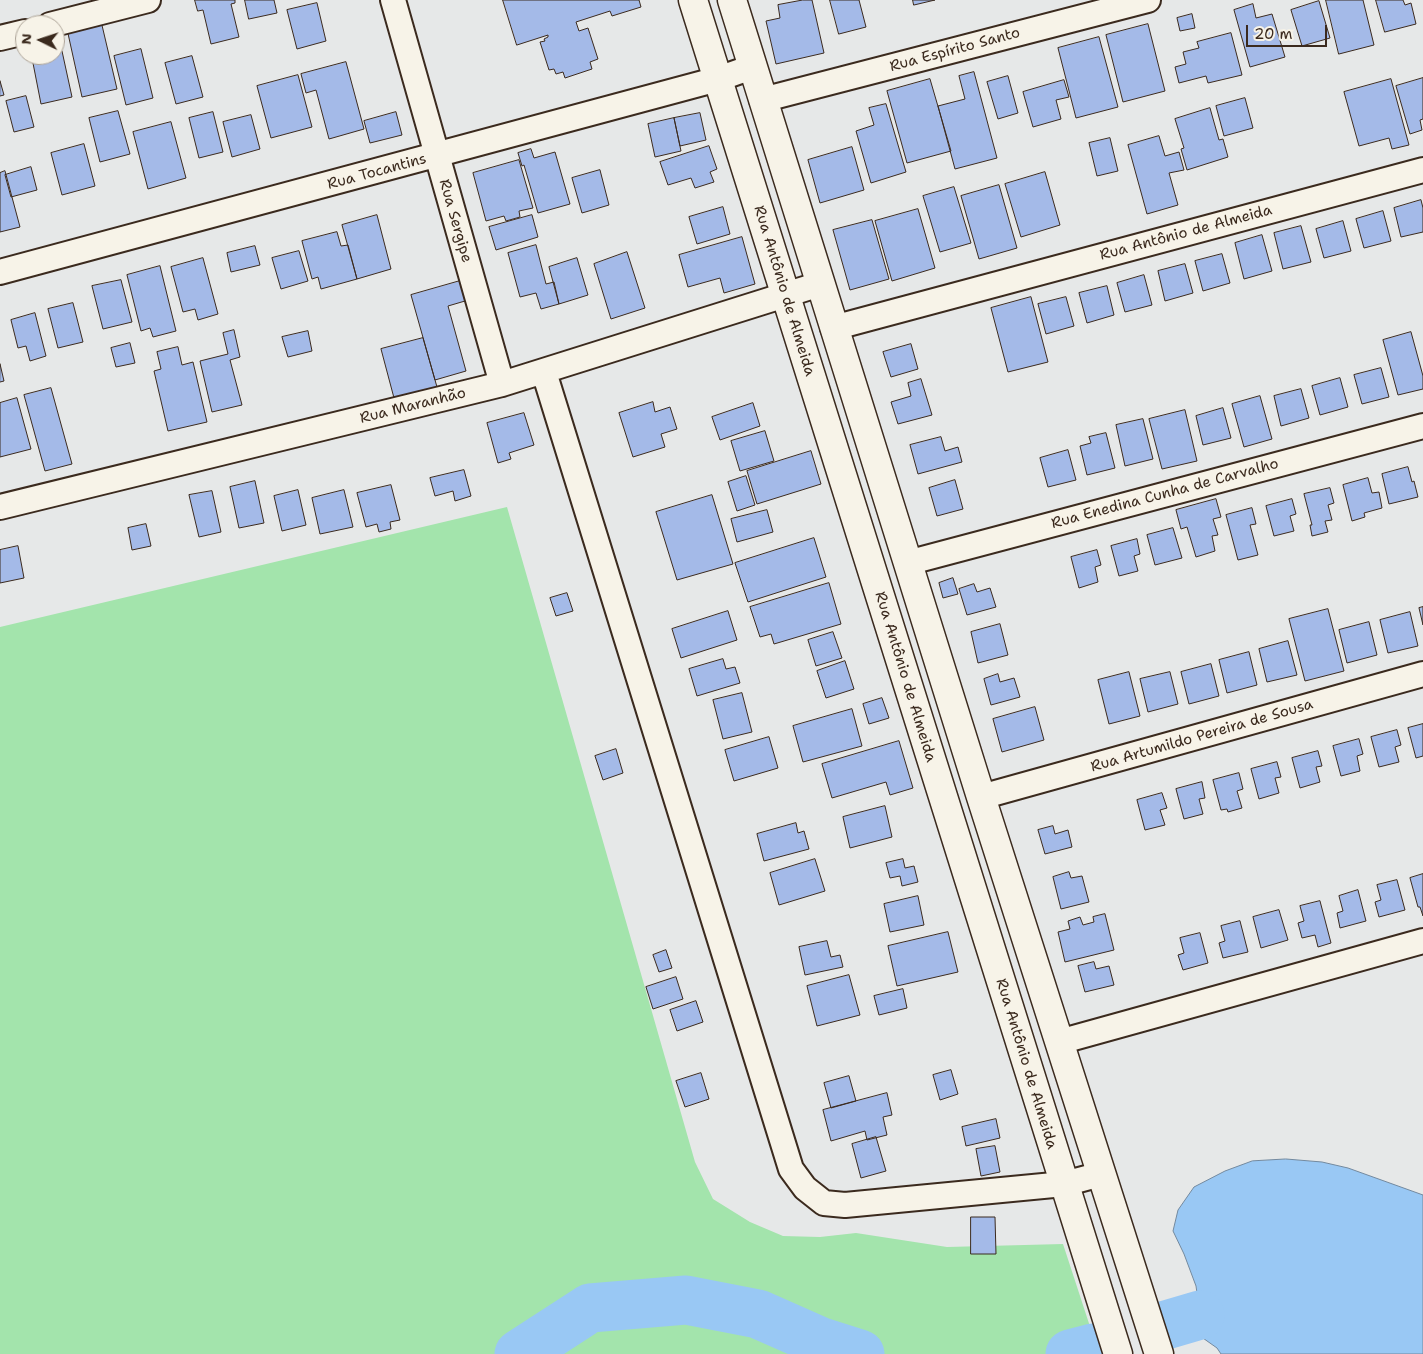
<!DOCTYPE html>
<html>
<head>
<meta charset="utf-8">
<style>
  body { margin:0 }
  #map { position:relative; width:1423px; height:1354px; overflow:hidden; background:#e6e8e8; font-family:"Shantell Sans",sans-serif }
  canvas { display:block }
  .north { position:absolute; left:15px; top:15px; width:50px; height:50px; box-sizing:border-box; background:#f7f3e8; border:1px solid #aca397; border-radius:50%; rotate:274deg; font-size:14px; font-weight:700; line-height:20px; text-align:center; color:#3b2a1e }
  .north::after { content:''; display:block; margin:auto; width:18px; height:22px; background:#3b2a1e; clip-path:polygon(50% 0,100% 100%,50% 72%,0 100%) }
  .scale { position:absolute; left:1246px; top:25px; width:81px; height:22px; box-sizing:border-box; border:2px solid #3b2a1e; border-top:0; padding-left:6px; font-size:15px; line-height:18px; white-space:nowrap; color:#3b2a1e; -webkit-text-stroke:4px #f7f3e8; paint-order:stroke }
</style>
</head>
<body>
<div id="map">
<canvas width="1423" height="1354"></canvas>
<div class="north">N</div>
<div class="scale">20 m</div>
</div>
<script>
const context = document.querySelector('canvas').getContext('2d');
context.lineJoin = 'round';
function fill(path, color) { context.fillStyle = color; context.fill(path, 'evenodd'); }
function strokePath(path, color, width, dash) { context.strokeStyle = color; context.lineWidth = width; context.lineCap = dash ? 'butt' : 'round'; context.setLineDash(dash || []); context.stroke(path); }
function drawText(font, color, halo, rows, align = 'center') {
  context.font = font + ' "Shantell Sans",sans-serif'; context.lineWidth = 5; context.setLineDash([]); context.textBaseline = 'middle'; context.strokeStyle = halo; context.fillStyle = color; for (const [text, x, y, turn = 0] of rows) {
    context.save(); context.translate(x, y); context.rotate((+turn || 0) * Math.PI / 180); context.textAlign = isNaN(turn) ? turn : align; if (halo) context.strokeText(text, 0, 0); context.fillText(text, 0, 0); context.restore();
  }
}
fill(new Path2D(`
  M507 507 695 1162 713 1199 750 1222 783 1236 820 1237 856 1233 947 1247 1063 1244 1099 1354H0V627Z`), '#a3e4ac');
const water = new Path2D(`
  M1286 1159 1322 1162 1348 1168 1423 1195V1354H1221L1217 1348 1200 1336V1315L1196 1286 1184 1254 1173 1231 1178 1210 1194 1187 1225 1171 1252 1161Z`);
fill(water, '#99c8f4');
strokePath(water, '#73899e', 1);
strokePath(new Path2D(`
  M1166 1325 1200 1315
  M519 1354 590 1308 686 1300 758 1314 819 1341 860 1354
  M1070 1354 1093 1348`), '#99c8f4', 49);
const building = new Path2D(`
  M195 0H235V3L231 4 239 37 211 44 203 10 198 11Z
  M245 0H274L277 13 249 19Z
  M503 0H639L641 7 612 16 610 11 576 22 579 31 588 28 598 59 590 62 592 69 565 78 563 72 556 74 554 69 549 70 540 42 545 41 544 39 548 37V35L517 45Z
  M803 0H812L824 53 776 64 766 21 780 18 778 5Z
  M830 0H859L866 27 839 34Z
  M913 0H935L914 5Z
  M1326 0H1363L1374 45 1339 54Z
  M1376 0H1403L1405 5 1411 3 1416 24 1385 32Z
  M1319 1 1330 38 1302 46 1291 10Z
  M317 3 326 41 297 49 287 10Z
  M1253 4 1256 18 1272 14 1285 57 1250 67 1234 10Z
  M1192 14 1195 28 1180 31 1177 18Z
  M101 21 117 89 82 97 67 29Z
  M1148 24 1165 91 1123 102 1106 35Z
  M1231 33 1242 75 1208 83 1206 76 1179 83 1175 67 1186 64 1183 52 1199 48 1197 42Z
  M1099 37 1118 107 1076 118 1058 48Z
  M141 49 153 98 126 105 114 56Z
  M62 51 72 97 41 104 32 58 55 55V53Z
  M192 56 203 97 176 104 165 63Z
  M346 62 364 129 329 139 316 90 306 93 301 74Z
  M974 72 997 158 955 169 938 106 965 99 959 76Z
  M298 75 312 127 271 138 257 86Z
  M1008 76 1018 113 998 119 987 82Z
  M1423 78V119L1420 120 1422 130 1410 134 1396 86Z
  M930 79 951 151 907 163 887 91Z
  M1391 79 1409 145 1392 149 1389 138 1359 146 1344 92Z
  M1064 80 1069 97 1056 100 1061 119 1033 127 1023 92Z
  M0 81 4 95 0 96Z
  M26 96 34 127 14 132 6 101Z
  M1245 98 1253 128 1224 136 1216 106Z
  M886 104 906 172 871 183 856 131 874 125 869 108Z
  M1210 108 1219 140 1223 139 1228 157 1187 170 1181 149 1184 148 1175 119Z
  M118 111 130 154 100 162 89 118Z
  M213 112 223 152 199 158 189 118Z
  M396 112 402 135 370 143 364 121Z
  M700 113 706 140 680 146 674 118Z
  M251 115 260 149 232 157 223 122Z
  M674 118 681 151 655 157 648 124Z
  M171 122 186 178 148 189 133 132Z
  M1159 136 1165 156 1179 152 1184 170 1169 173 1178 205 1147 214 1128 145Z
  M1110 138 1118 171 1097 176 1089 143Z
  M84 144 95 186 62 195 51 153Z
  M709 146 717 169 710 172 714 182 695 188 691 178 668 185 660 162Z
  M852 147 864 190 820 203 808 160Z
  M531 149 534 158 555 152 570 204 538 213 524 165 522 166 518 153Z
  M519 160 533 208 519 211 520 217 506 221 504 216 486 221 473 173Z
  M31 167 37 190 11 197 5 175Z
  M600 170 609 205 582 213 572 178Z
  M5 171 20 227 0 232V173Z
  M1045 172 1060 225 1021 237 1005 184Z
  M999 185 1017 248 979 259 961 196Z
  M954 187 971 243 940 252 923 196Z
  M1421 200 1423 208V232L1401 237 1394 208Z
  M723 207 730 234 697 244 689 217Z
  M918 209 935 268 892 281 875 221Z
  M1383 211 1391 241 1364 248 1356 219Z
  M377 215 391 269 357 279 342 225Z
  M532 215 538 237 496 250 489 227Z
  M872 220 889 279 850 290 833 230Z
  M1343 221 1351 251 1324 258 1316 229Z
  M1301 226 1311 262 1283 269 1274 233Z
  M337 232 341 246 348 245 357 279 321 289 318 277 312 279 302 241Z
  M1262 235 1272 271 1244 279 1235 243Z
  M742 237 755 284 724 293 720 278 688 287 679 255Z
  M536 245 546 284 554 282 559 304 541 309 536 293 520 297 508 253Z
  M255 246 260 265 231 272 227 253Z
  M299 251 308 281 281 289 272 258Z
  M627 252 645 308 611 319 594 264Z
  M1222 254 1230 283 1203 291 1195 261Z
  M203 258 218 314 198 320 195 309 183 312 171 267Z
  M577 258 588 295 559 304 549 267Z
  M1185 264 1193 293 1165 301 1158 271Z
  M160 266 176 331 153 337 150 328 141 331 127 275Z
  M1144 275 1152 305 1125 312 1117 283Z
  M121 280 132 322 103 329 92 286Z
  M460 281 465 301 448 306 466 371 435 380 411 295Z
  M1107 286 1114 315 1087 323 1079 293Z
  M1031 297 1048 362 1008 372 991 308Z
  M1066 297 1074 326 1046 334 1038 304Z
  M73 303 83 342 58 348 48 309Z
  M35 313 46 356 30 361 26 346 18 348 11 320Z
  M234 330 240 357 230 360 242 405 212 412 200 361 228 354 223 333Z
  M308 331 312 351 288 357 282 337Z
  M1411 332 1423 376V389L1398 395 1383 340Z
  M423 338 437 387 394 398 381 349Z
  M130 343 135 363 116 367 111 348Z
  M911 344 918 369 891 377 883 352Z
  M178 347 182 365 193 362 207 422 168 431 154 371 161 369 157 352Z
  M0 364 4 381 0 382Z
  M1381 368 1389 397 1362 404 1354 375Z
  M1340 378 1348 407 1320 415 1312 386Z
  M921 379 932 415 898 424 891 402 911 396 908 383Z
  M51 388 72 464 45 471 24 395Z
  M1301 389 1309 418 1281 426 1274 396Z
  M1260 396 1272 439 1244 447 1232 404Z
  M17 398 31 449 0 457V403Z
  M653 402 655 412 670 407 677 429 661 434 665 447 633 457 619 413Z
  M753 403 760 426 720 440 712 417Z
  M1223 408 1231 438 1203 445 1196 416Z
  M1185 410 1197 461 1162 469 1149 419Z
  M524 413 534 445 509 453 511 459 498 463 487 423Z
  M1143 419 1153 459 1125 466 1116 425Z
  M765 431 774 461 740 471 731 441Z
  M1106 433 1115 468 1087 475 1080 446 1091 443 1089 437Z
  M941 437 945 451 958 447 962 462 918 474 910 445Z
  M1068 450 1076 480 1048 487 1040 458Z
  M811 451 821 484 757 504 747 471Z
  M1408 467 1412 482 1414 481 1418 497 1389 504 1382 474Z
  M464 470 471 496 455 501 453 491 435 496 430 478Z
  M746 476 755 505 737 511 728 482Z
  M1368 478 1372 493 1379 492 1382 508 1364 513 1365 517 1352 521 1343 485Z
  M955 480 963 509 937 516 929 488Z
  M255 481 264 523 239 528 230 487Z
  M391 485 400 520 390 522 391 529 379 532 377 524 366 527 357 493Z
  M1330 488 1334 503 1328 505 1332 520 1325 521 1328 532 1312 536 1310 525H1312L1304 494Z
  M298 490 306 525 282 531 274 496Z
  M344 490 353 527 320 534 312 498Z
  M212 491 221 532 199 537 189 495Z
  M712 495 733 564 677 580 656 512Z
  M1216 499 1221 517 1213 519 1218 535 1212 536 1215 551 1196 557 1187 527 1181 529 1176 510Z
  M1292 499 1296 514 1290 516 1294 531 1274 536 1266 506Z
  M1252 508 1256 524 1250 525 1258 555 1238 560 1226 515Z
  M767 510 773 532 737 542 731 519Z
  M146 524 151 546 132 550 128 528Z
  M1173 528 1182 558 1155 565 1147 535Z
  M814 538 826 577 748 602 735 563Z
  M1137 539 1140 554 1134 556 1138 571 1119 576 1111 546Z
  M18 546 24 578 0 583V550Z
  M1097 550 1101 565 1095 567 1098 582 1079 588 1071 557Z
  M953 578 958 594 943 598 939 583Z
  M829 583 841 624 774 644 771 634 760 637 750 607Z
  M974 584 977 592 990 588 996 607 967 615 959 589Z
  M567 593 573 611 556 616 550 598Z
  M1423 607V625L1419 608Z
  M1328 609 1344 671 1305 681 1289 619Z
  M728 611 737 640 681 658 672 629Z
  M1410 612 1418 646 1388 653 1380 620Z
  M1369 622 1377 655 1347 663 1339 630Z
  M1000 624 1008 655 978 663 971 632Z
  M833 632 842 658 816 666 808 640Z
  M1288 641 1297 675 1267 682 1259 649Z
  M1249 652 1257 685 1227 693 1219 660Z
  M723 659 726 669 735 667 740 683 697 696 689 669Z
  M845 661 854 689 826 698 817 671Z
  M1211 664 1219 696 1189 704 1181 672Z
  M1129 672 1140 716 1109 724 1098 680Z
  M1170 672 1178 704 1148 712 1140 679Z
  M998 674 1000 682 1014 678 1020 697 991 705 984 679Z
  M742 693 752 732 723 739 713 700Z
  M882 698 889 718 869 724 863 704Z
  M1035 707 1044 740 1002 752 993 719Z
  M852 709 862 746 803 762 793 726Z
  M1423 724V756L1416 758 1408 728Z
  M1397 730 1401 745 1395 747 1399 762 1379 767 1371 737Z
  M769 737 778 768 734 781 725 750Z
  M1359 739 1363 754 1357 756 1360 771 1341 776 1333 746Z
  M899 741 913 788 890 795 886 782 832 798 822 764Z
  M616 749 623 773 603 780 595 756Z
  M1318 751 1322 766 1316 767 1320 782 1300 788 1292 758Z
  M1277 762 1281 777 1275 778 1279 793 1259 799 1251 769Z
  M1239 773 1243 789 1237 791 1242 808 1228 812 1227 809 1221 810 1213 780Z
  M1202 782 1205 798 1199 799 1203 814 1184 819 1176 789Z
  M1162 793 1167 808 1160 810 1165 825 1145 830 1137 800Z
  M885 806 892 837 850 848 843 817Z
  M796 823 798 833 804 831 809 849 764 861 757 834Z
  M1053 826 1055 834 1068 830 1072 847 1045 854 1038 830Z
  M815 859 825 891 779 905 770 873Z
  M903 859 905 868 914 866 918 882 902 886 900 876 890 878 886 863Z
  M1069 872 1071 878 1082 876 1089 902 1061 909 1053 877Z
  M1423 874V916L1420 907H1418L1410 878Z
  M1397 880 1405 910 1379 917 1375 902 1381 900 1377 885Z
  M1358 890 1366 921 1340 928 1337 913 1343 911 1339 896Z
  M918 896 924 925 890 932 884 904Z
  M1320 901 1331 943 1318 947 1315 935 1302 938 1298 923 1304 921 1300 906Z
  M1279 910 1288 940 1261 948 1253 917Z
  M1105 914 1114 950 1065 962 1058 932 1070 929 1068 921 1080 917 1083 925 1094 922 1093 917Z
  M1240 921 1248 952 1223 958 1219 943 1225 941 1221 926Z
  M948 932 958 972 897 986 888 946Z
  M1200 933 1208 963 1183 970 1178 955 1184 953 1180 938Z
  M827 941 831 957 840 955 843 967 805 975 799 947Z
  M666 950 672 968 659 972 653 955Z
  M1094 962 1096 969 1109 966 1114 985 1085 992 1078 966Z
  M849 975 860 1015 817 1026 807 986Z
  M676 977 683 999 653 1009 646 987Z
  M903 989 907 1008 879 1015 874 996Z
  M696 1001 703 1022 677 1031 670 1010Z
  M951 1070 958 1094 940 1100 933 1075Z
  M701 1073 709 1099 685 1107 676 1081Z
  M849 1076 856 1101 831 1108 824 1083Z
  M887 1093 892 1115 883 1117 887 1135 867 1140 865 1131 831 1141 823 1110Z
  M996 1119 1000 1138 966 1146 962 1127Z
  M876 1137 886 1171 861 1178 852 1144Z
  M995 1146 1000 1172 981 1176 976 1149Z
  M971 1217H995L996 1254H971Z`);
fill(building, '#a4bae8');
strokePath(building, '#3b2a1e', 1);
const street = new Path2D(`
  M393 0 502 384
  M50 25 148 0
  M0 38 25 32
  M762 100 1148 0
  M0 272 718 79 752 67
  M833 328 1423 170
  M544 372 791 1169 805 1188 824 1203 845 1205 1064 1184 1101 1174
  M0 507 502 384 820 284
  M907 563 1423 426
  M981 797 1423 674
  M1059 1042 1423 941`);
const secondary = new Path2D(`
  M693 0 1118 1354
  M732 0 981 797 1159 1354`);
strokePath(street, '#3b2a1e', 28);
strokePath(secondary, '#3b2a1e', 31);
strokePath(street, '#f7f3e8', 24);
strokePath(secondary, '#f7f3e8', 28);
drawText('15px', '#3b2a1e', '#f7f3e8', [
  ["Rua Espírito Santo",955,50,-15],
  ["Rua Tocantins",377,172,-15],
  ["Rua Sergipe",455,221,74],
  ["Rua Antônio de Almeida",1186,233,-15],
  ["Rua Antônio de Almeida",784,291,73],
  ["Rua Maranhão",413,406,-14],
  ["Rua Enedina Cunha de Carvalho",1165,494,-15],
  ["Rua Antônio de Almeida",905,677,73],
  ["Rua Artumildo Pereira de Sousa",1202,736,-16],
  ["Rua Antônio de Almeida",1026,1064,73]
]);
</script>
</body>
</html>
